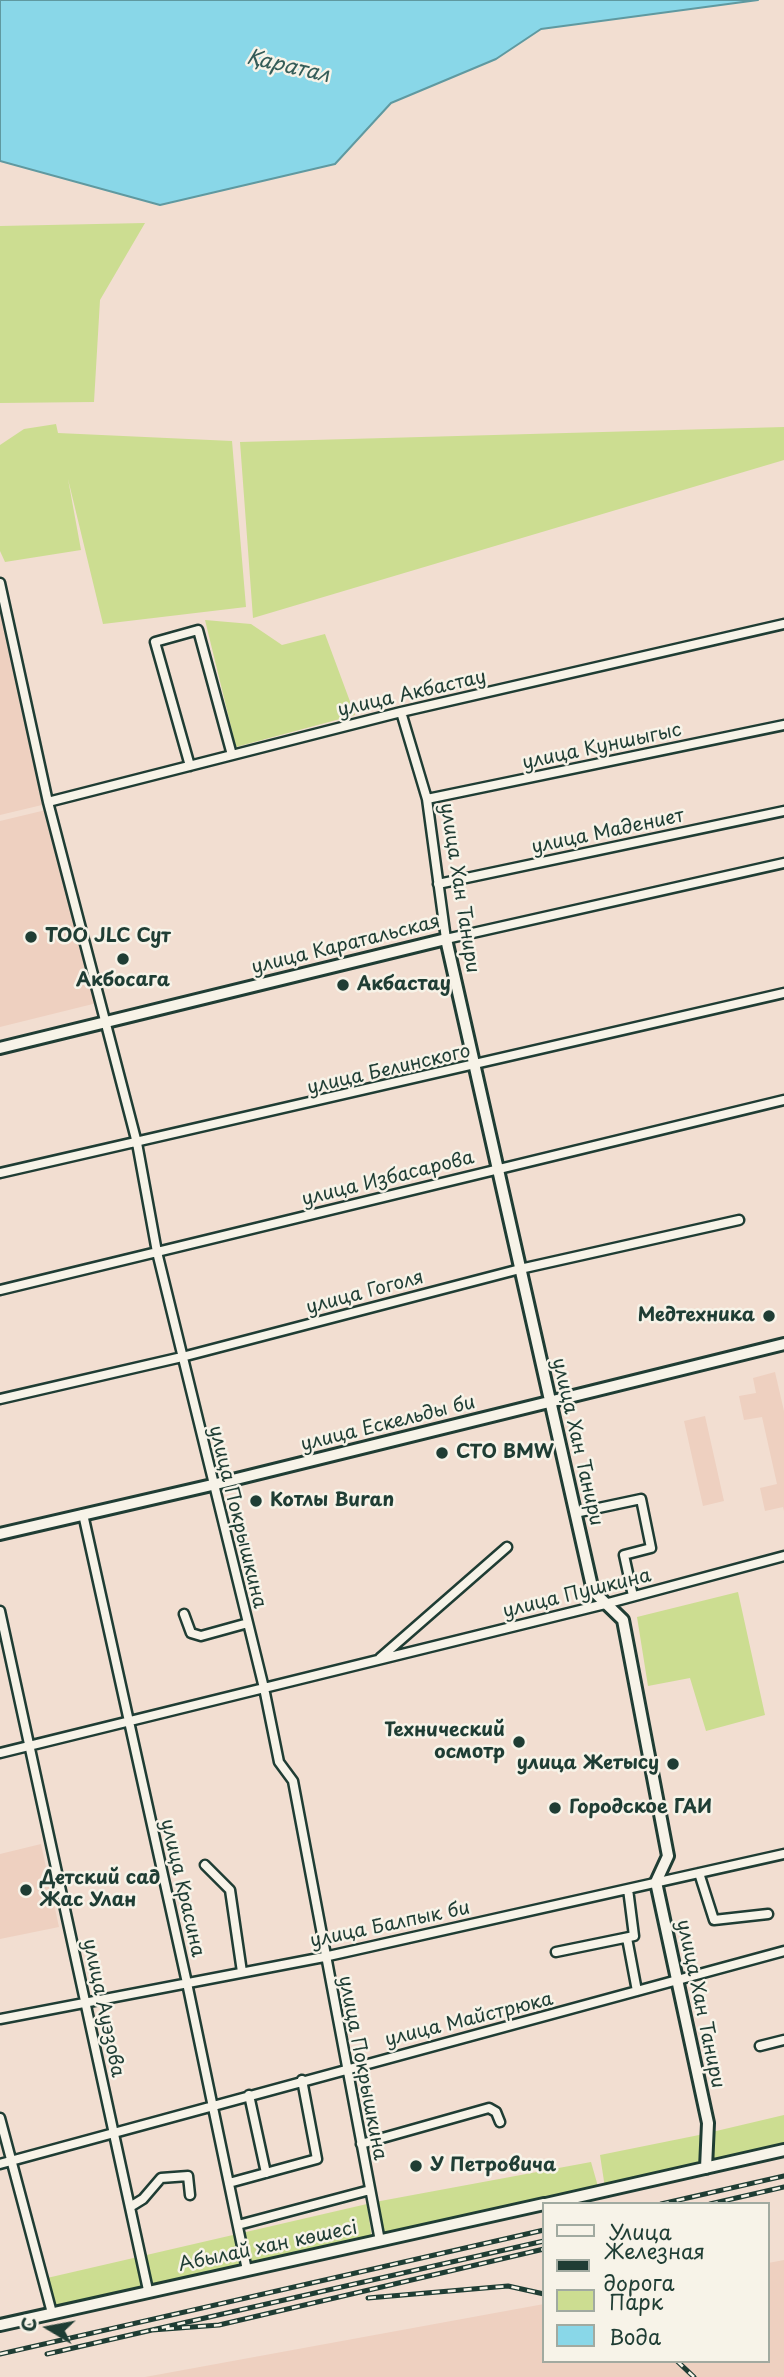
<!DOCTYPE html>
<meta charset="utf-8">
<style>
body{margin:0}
#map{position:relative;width:784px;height:2377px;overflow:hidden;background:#f2ded1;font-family:"Playpen Sans",sans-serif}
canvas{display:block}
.legend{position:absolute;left:542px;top:2202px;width:228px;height:161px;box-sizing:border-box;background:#f7f3e8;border:2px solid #a1aaa0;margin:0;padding:9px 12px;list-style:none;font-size:21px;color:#1f3d34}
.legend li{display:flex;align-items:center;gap:14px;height:35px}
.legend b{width:35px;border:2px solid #a1aaa0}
.north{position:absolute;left:14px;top:2293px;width:70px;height:70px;-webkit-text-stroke:5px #f7f3e8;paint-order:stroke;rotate:280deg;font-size:19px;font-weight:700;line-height:28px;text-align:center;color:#1f3d34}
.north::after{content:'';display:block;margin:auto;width:24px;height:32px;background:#1f3d34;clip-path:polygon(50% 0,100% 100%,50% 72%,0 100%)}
</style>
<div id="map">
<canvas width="784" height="2377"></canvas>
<ul class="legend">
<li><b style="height:9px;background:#f7f3e8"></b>Улица</li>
<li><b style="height:9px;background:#1f3d34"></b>Железная дорога</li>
<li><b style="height:19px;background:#ccdd91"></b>Парк</li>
<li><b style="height:19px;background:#89d7e8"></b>Вода</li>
</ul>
<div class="north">С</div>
</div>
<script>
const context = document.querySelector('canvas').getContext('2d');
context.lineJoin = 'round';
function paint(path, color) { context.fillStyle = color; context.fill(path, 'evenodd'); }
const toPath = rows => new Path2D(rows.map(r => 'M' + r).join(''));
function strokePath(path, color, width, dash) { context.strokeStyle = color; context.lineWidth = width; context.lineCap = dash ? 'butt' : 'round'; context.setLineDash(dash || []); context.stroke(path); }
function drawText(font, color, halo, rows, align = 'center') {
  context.font = font + ' "Playpen Sans",sans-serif'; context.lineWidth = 5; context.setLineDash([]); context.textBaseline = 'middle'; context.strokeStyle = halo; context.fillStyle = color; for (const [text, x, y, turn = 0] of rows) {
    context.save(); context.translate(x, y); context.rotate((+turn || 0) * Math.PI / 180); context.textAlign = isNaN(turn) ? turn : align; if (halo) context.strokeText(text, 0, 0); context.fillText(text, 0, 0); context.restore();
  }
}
const built = toPath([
 [6,609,42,805,0,815,0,610],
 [50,809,101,1002,0,1027,0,821],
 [775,1372,784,1411,784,1511,783,1507,765,1511,760,1488,777,1484,762,1417,744,1420,739,1396,756,1393,753,1378],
 [705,1416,724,1501,703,1506,684,1421],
 [41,1844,59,1927,0,1939,0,1854],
 [784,2260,784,2377,145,2377,544,2304,544,2361,768,2361,768,2263]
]);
const green = toPath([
 [145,223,100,300,94,402,0,403,0,226],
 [56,424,58,433,232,441,246,607,103,624,68,479,81,550,5,562,0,551,0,445,24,429],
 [784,427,784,460,253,618,240,442],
 [205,620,251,624,282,645,325,634,355,715,236,747],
 [738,1592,765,1715,706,1731,690,1678,648,1686,637,1617],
 [784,2115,784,2145,712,2162,712,2132],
 [704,2134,702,2166,605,2188,600,2155],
 [591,2162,599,2190,383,2238,375,2202],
 [367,2204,372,2239,152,2284,56,2309,47,2278]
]);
const water = toPath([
 [0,0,758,0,541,29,496,59,391,103,335,164,160,205,0,161,0,0]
]);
const street = toPath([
 [0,583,48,802,137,1143,157,1252,264,1688,279,1762,293,1781,380,2241],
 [401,712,427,799,446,939,784,863],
 [190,766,155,642,198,630,232,755],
 [427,799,784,725],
 [48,802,401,712,784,624],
 [438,884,784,811],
 [0,1173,784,993],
 [0,1290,784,1100],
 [0,1399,182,1357,520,1269,739,1220],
 [575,1513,641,1499,651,1548,624,1555,633,1596],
 [83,1514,187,1983,247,2270],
 [0,1611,148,2290],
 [184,1614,191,1633,201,1636,248,1623],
 [380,1658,507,1547],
 [0,1753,605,1604,784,1556],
 [205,1865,230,1890,242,1972],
 [699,1873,714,1920,768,1914],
 [627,1938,637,1991],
 [556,1952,634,1936,628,1889],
 [0,2019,324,1957,784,1854],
 [760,2046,784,2040],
 [249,2095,266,2173],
 [0,2118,52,2313],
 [361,2144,489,2108,496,2112,500,2122],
 [0,2164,784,1951],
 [229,2183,317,2159,302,2080],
 [130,2207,143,2199,161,2178,188,2176,190,2195],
 [238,2225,370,2190]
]);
const secondary = toPath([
 [0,1048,446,939,593,1591,623,1620,668,1856,656,1882,708,2123,706,2168],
 [0,1534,212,1485,784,1344],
 [546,2204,784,2150],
 [0,2325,544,2204]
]);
const rail = toPath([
 [661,2204,784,2176],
 [710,2204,784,2187],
 [544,2241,152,2330,219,2325,544,2249],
 [368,2298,508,2286,544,2294],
 [0,2354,544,2230],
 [47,2354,152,2330],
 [677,2361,694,2377]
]);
const markers = [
 [31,937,7,"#1f3d34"],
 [123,959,7,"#1f3d34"],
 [343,985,7,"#1f3d34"],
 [769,1316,7,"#1f3d34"],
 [442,1453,7,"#1f3d34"],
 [256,1501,7,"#1f3d34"],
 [519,1742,7,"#1f3d34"],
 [673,1764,7,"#1f3d34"],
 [555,1808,7,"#1f3d34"],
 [26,1890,7,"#1f3d34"],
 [416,2166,7,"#1f3d34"]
];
const streetNames = [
 ["улица Акбастау",412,694,-13],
 ["улица Куншыгыс",602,747,-12],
 ["улица Мадениет",608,832,-12],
 ["улица Хан Танири",459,888,81],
 ["улица Каратальская",346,945,-14],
 ["улица Белинского",389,1070,-13],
 ["улица Избасарова",388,1179,-14],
 ["улица Гоголя",365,1293,-15],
 ["улица Ескельды би",388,1424,-14],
 ["улица Хан Танири",577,1442,77],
 ["улица Покрышкина",237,1517,76],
 ["улица Пушкина",577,1594,-14],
 ["улица Красина",182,1888,77],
 ["улица Балпык би",390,1925,-12],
 ["улица Хан Танири",700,2004,78],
 ["улица Ауэзова",103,2008,78],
 ["улица Майстрюка",469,2020,-14],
 ["улица Покрышкина",362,2068,79],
 ["Абылай хан көшесі",268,2247,-12]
];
const poiNames = [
 ["ТОО JLC Сут",45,937],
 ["Акбосага",123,981,"center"],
 ["Акбастау",357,985],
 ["Медтехника",755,1316,"right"],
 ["СТО BMW",456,1453],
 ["Котлы Buran",270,1501],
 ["Технический",505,1731,"right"],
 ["осмотр",505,1753,"right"],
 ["улица Жетысу",659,1764,"right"],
 ["Городское ГАИ",569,1808],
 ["Детский сад",40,1879],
 ["Жас Улан",40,1901],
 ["У Петровича",430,2166]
];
const waterNames = [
 ["Қаратал",288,67,13]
];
paint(built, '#eed0c0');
paint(green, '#ccdd91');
paint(water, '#89d7e8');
strokePath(water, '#5f99a0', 2);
strokePath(street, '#1f3d34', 13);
strokePath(secondary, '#1f3d34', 16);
strokePath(street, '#f7f3e8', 8);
strokePath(secondary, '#f7f3e8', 10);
strokePath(rail, '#1f3d34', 5);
strokePath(rail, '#f7f3e8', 2.5, [8]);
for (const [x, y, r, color] of markers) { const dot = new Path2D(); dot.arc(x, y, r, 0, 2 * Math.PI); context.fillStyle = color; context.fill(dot); strokePath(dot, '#f7f3e8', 2.5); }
drawText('19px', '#1f3d34', '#f7f3e8', streetNames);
drawText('bold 19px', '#1f3d34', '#f7f3e8', poiNames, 'left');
drawText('italic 21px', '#345c58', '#f7f3e8', waterNames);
</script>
